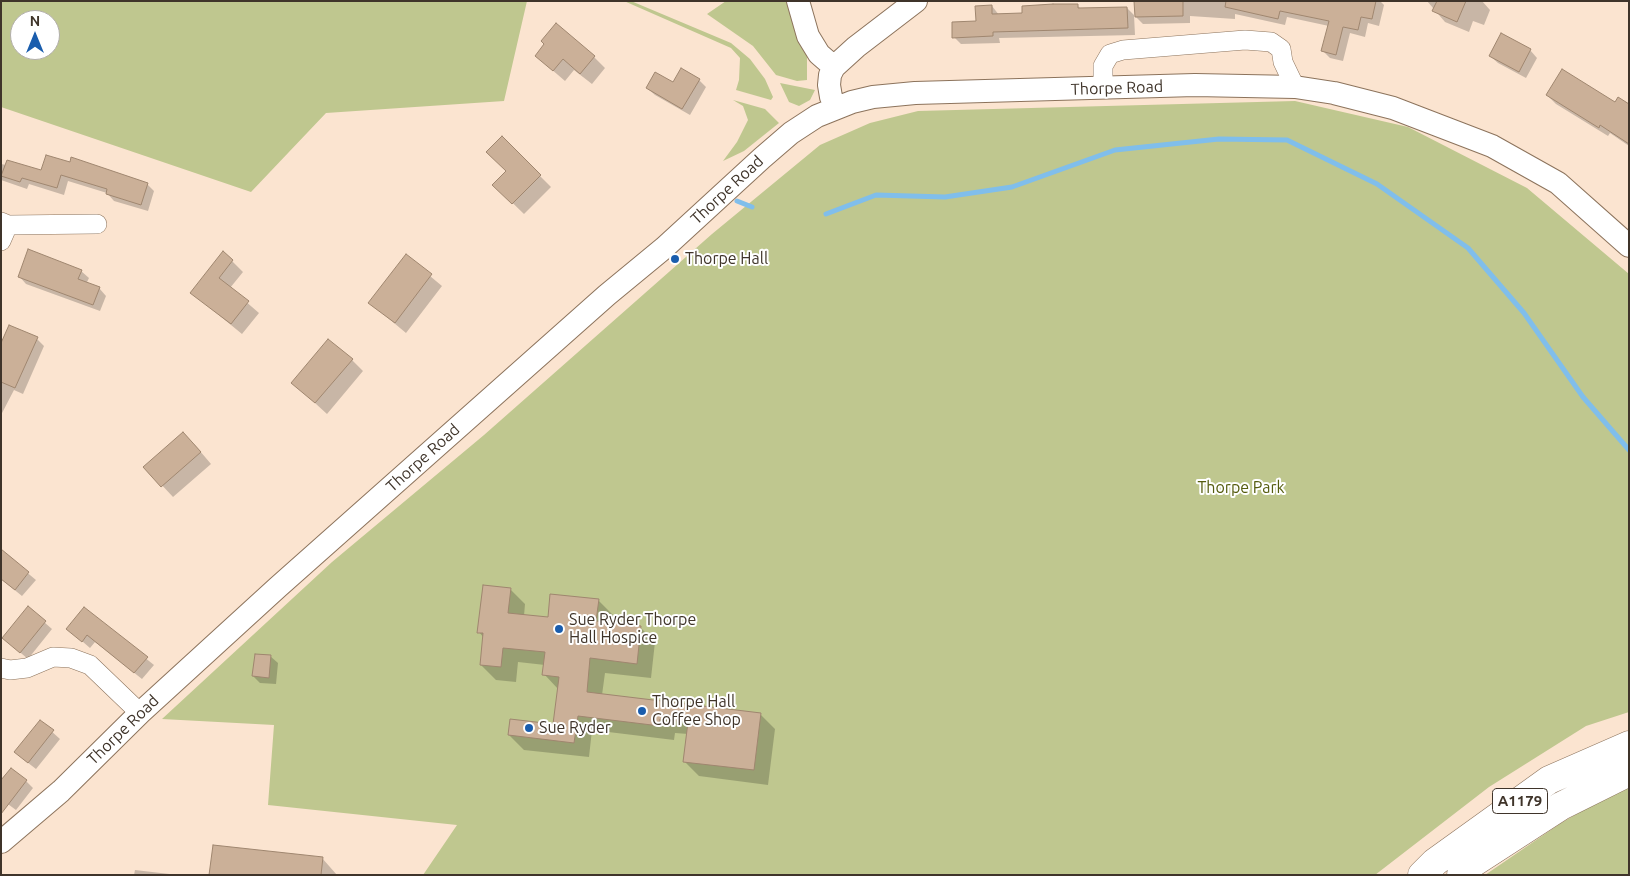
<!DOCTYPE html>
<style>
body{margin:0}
#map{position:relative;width:1630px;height:876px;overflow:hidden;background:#fbe4d0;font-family:Ubuntu,sans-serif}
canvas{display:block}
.frame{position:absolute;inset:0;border:2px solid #3f342a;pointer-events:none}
.north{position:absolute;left:10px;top:10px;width:50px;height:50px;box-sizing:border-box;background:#fff;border:1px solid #b2aeaa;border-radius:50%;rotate:0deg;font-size:14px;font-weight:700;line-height:20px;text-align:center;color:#3f342a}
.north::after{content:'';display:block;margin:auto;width:18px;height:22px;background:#1a5dad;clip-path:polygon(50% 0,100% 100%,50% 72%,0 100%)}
</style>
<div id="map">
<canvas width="1630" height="876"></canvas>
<div class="frame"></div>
<div class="north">N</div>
</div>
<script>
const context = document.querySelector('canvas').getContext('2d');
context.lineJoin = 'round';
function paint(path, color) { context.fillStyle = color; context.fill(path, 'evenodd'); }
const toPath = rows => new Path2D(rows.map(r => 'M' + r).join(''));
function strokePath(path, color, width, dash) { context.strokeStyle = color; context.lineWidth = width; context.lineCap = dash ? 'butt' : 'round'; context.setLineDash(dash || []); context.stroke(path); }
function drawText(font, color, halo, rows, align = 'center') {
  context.font = font + ' Ubuntu,sans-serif'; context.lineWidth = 4; context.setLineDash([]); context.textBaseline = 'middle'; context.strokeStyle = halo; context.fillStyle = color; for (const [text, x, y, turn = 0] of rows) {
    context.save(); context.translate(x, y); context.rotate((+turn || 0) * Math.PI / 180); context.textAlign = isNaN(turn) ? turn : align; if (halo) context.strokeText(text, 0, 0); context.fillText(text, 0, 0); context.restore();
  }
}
const green = toPath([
 [1,1,527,1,504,101,326,113,251,192,1,107],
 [20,20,50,20,50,50,20,50],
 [624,1,631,1,731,43,750,59,765,79,773,97,771,100,736,90,739,80,740,58,731,48],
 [726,1,786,1,795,31,807,56,807,80,797,81,776,75,753,46,707,14],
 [780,83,815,90,810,100,799,106,789,102],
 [733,100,765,109,779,123,744,151,723,161,737,142,748,120,743,106],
 [1295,101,1408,127,1527,188,1629,274,1629,712,1586,726,1489,787,1375,875,423,875,457,825,268,805,274,725,162,719,332,562,484,435,712,234,820,145,870,123,918,111],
 [1629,784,1629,875,1485,875,1561,823]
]);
const shadow = toPath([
 [1135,1,1380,1,1384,5,1379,26,1368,23,1365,37,1350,33,1343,61,1330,58,1323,51,1329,26,1287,17,1285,25,1235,14,1235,19,1190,16,1190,23,1143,24,1136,17],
 [1427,1,1482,1,1490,10,1484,25,1473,21,1469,32,1445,22],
 [1077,5,1082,10,1127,8,1134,15,1135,35,999,38,1000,43,961,44,954,37,977,22,992,6,999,15,1023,14],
 [1530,50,1537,58,1526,78,1498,63,1490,56],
 [536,56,594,57,605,68,592,84,574,70,565,81],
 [699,80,706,87,690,115,655,95,647,88],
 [1547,95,1629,106,1629,146,1610,133,1608,136,1556,104],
 [502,138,551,187,524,214,494,185,507,171],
 [1,164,42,172,147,184,154,191,148,211,114,201,107,193,68,181,64,195,29,184,27,189,1,180],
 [406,256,442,286,406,333,370,303],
 [232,261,243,272,230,288,259,313,242,334,192,293],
 [81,271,89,278,86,284,99,288,106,296,100,311,26,284,19,276],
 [37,339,44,346,23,394,14,390,1,415,1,345],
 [352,360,363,371,327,414,293,383],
 [194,444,211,464,173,497,145,467],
 [1,551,36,580,22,596,1,579],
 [510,589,525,604,524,616,549,618,598,600,613,615,612,624,640,627,655,642,651,678,605,673,602,695,760,714,775,729,768,785,699,776,685,762,688,734,675,733,674,740,592,730,589,757,524,750,509,735,554,725,558,689,544,674,545,665,518,662,516,682,496,680,481,665,484,638,479,632],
 [28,608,52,629,28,659,3,638],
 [84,609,154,665,142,679,95,642,90,648,68,629],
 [270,656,278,663,276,684,260,683,253,676],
 [40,721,60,739,36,769,23,759],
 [26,781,33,788,16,810,1,799],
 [322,858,337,875,210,875],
 [135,870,178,875,134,875]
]);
const stream = toPath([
 [737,201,752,207],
 [826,214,876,195,945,197,1012,187,1115,150,1219,139,1287,140,1377,184,1468,248,1524,313,1583,397,1629,450]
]);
const building = toPath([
 [1134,1,1183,1,1183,16,1135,17,1134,1],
 [1226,1,1376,1,1372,19,1361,17,1358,30,1343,27,1336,55,1321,51,1329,21,1280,11,1278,19,1225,7,1226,1],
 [1437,1,1466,1,1457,22,1432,11,1437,1],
 [1053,4,1078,4,1078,8,1127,7,1128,28,993,32,993,36,952,38,952,22,976,21,975,6,992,5,992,14,1022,13,1022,6,1053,4],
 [556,23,595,56,580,74,563,59,553,71,535,56,544,44,541,41,556,23],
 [1501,33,1531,49,1519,72,1489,56,1501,33],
 [681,68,700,79,682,109,646,88,655,72,673,82,681,68],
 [1562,69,1615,102,1618,97,1629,104,1629,144,1600,125,1599,128,1546,95,1562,69],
 [502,136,541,175,512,204,492,185,506,171,486,152,502,136],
 [46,155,70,162,71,157,148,183,141,205,106,194,107,189,61,175,57,188,22,178,20,182,1,176,7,160,41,170,46,155],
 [28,249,82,270,78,279,100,287,93,305,18,277,28,249],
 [223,251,233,260,219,278,249,301,231,324,190,293,223,251],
 [406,254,432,274,395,323,368,303,406,254],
 [9,325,38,337,15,388,1,382,1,343,9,325],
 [328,339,353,359,315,403,291,383,328,339],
 [183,432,201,452,161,487,143,467,183,432],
 [1,549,29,572,15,590,1,579,1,549],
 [483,585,511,588,508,613,548,617,550,594,599,599,596,621,641,626,637,664,590,658,587,692,761,713,754,770,683,762,688,722,660,719,660,726,578,716,574,743,508,735,510,719,553,724,559,677,542,675,545,652,503,648,501,667,480,665,483,633,477,633,483,585],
 [28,606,46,621,20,653,2,638,28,606],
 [84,607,148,657,134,673,87,635,82,642,66,629,84,607],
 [255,654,271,655,269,678,252,676,255,654],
 [40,720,54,730,28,763,14,752,40,720],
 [11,768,27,780,1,814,1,780,11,768],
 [213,845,323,857,321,875,209,875,213,845]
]);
const minor = toPath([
 [1103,88,1103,66,1110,54,1123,50,1245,40,1271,42,1281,49,1283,62,1295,87],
 [1,222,8,225,97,224],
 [1,241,8,225],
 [1,668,10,670,27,668,53,657,71,658,90,665,140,713]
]);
const tertiary = toPath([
 [798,1,808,36,819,54,834,67],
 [837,108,831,97,829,85,830,75,834,67,856,47,916,1],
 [1,842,61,791,140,713,278,587,607,295,664,248,762,158,791,133,817,116,852,102,873,97,915,93,1195,85,1295,87,1334,93,1393,108,1492,146,1558,183,1629,246]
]);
const primary = toPath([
 [1422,875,1435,862,1549,780,1629,745],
 [1461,875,1473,863,1561,806,1629,772]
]);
const markers = [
 [675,259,5,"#1a5dad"],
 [559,629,5,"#1a5dad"],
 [642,711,5,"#1a5dad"],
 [529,728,5,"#1a5dad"]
];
const shields = [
 [1520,801,55]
];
const shieldNames = [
 ["A1179",1520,801]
];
const streetNames = [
 ["Thorpe Road",1117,88,-2],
 ["Thorpe Road",727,190,-43],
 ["Thorpe Road",423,458,-42],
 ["Thorpe Road",123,730,-44]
];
const poiNames = [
 ["Thorpe Hall",685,259],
 ["Sue Ryder Thorpe",569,620],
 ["Hall Hospice",569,638],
 ["Thorpe Hall",652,702],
 ["Coffee Shop",652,720],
 ["Sue Ryder",539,728]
];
const parkNames = [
 ["Thorpe Park",1241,488]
];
paint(green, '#bfc78f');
paint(shadow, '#0003');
strokePath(stream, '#80beeb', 5);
paint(building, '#cbb098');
strokePath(building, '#9f866f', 1);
strokePath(minor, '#8c735c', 20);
strokePath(tertiary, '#8c735c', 24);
strokePath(primary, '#8c735c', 29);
strokePath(minor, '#fff', 19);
strokePath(tertiary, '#fff', 22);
strokePath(primary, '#fff', 28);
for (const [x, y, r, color] of markers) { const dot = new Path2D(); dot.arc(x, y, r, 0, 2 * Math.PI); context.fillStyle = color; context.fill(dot); strokePath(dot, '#fff', 2); }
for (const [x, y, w] of shields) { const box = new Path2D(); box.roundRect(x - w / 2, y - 12.5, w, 25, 4); context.fillStyle = '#fff'; context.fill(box); strokePath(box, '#3f342a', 1); }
drawText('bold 15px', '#3f342a', null, shieldNames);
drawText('16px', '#3f342a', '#fff', streetNames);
drawText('16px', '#3f342a', '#fff', poiNames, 'left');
drawText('16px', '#555c0e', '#fff', parkNames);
</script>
